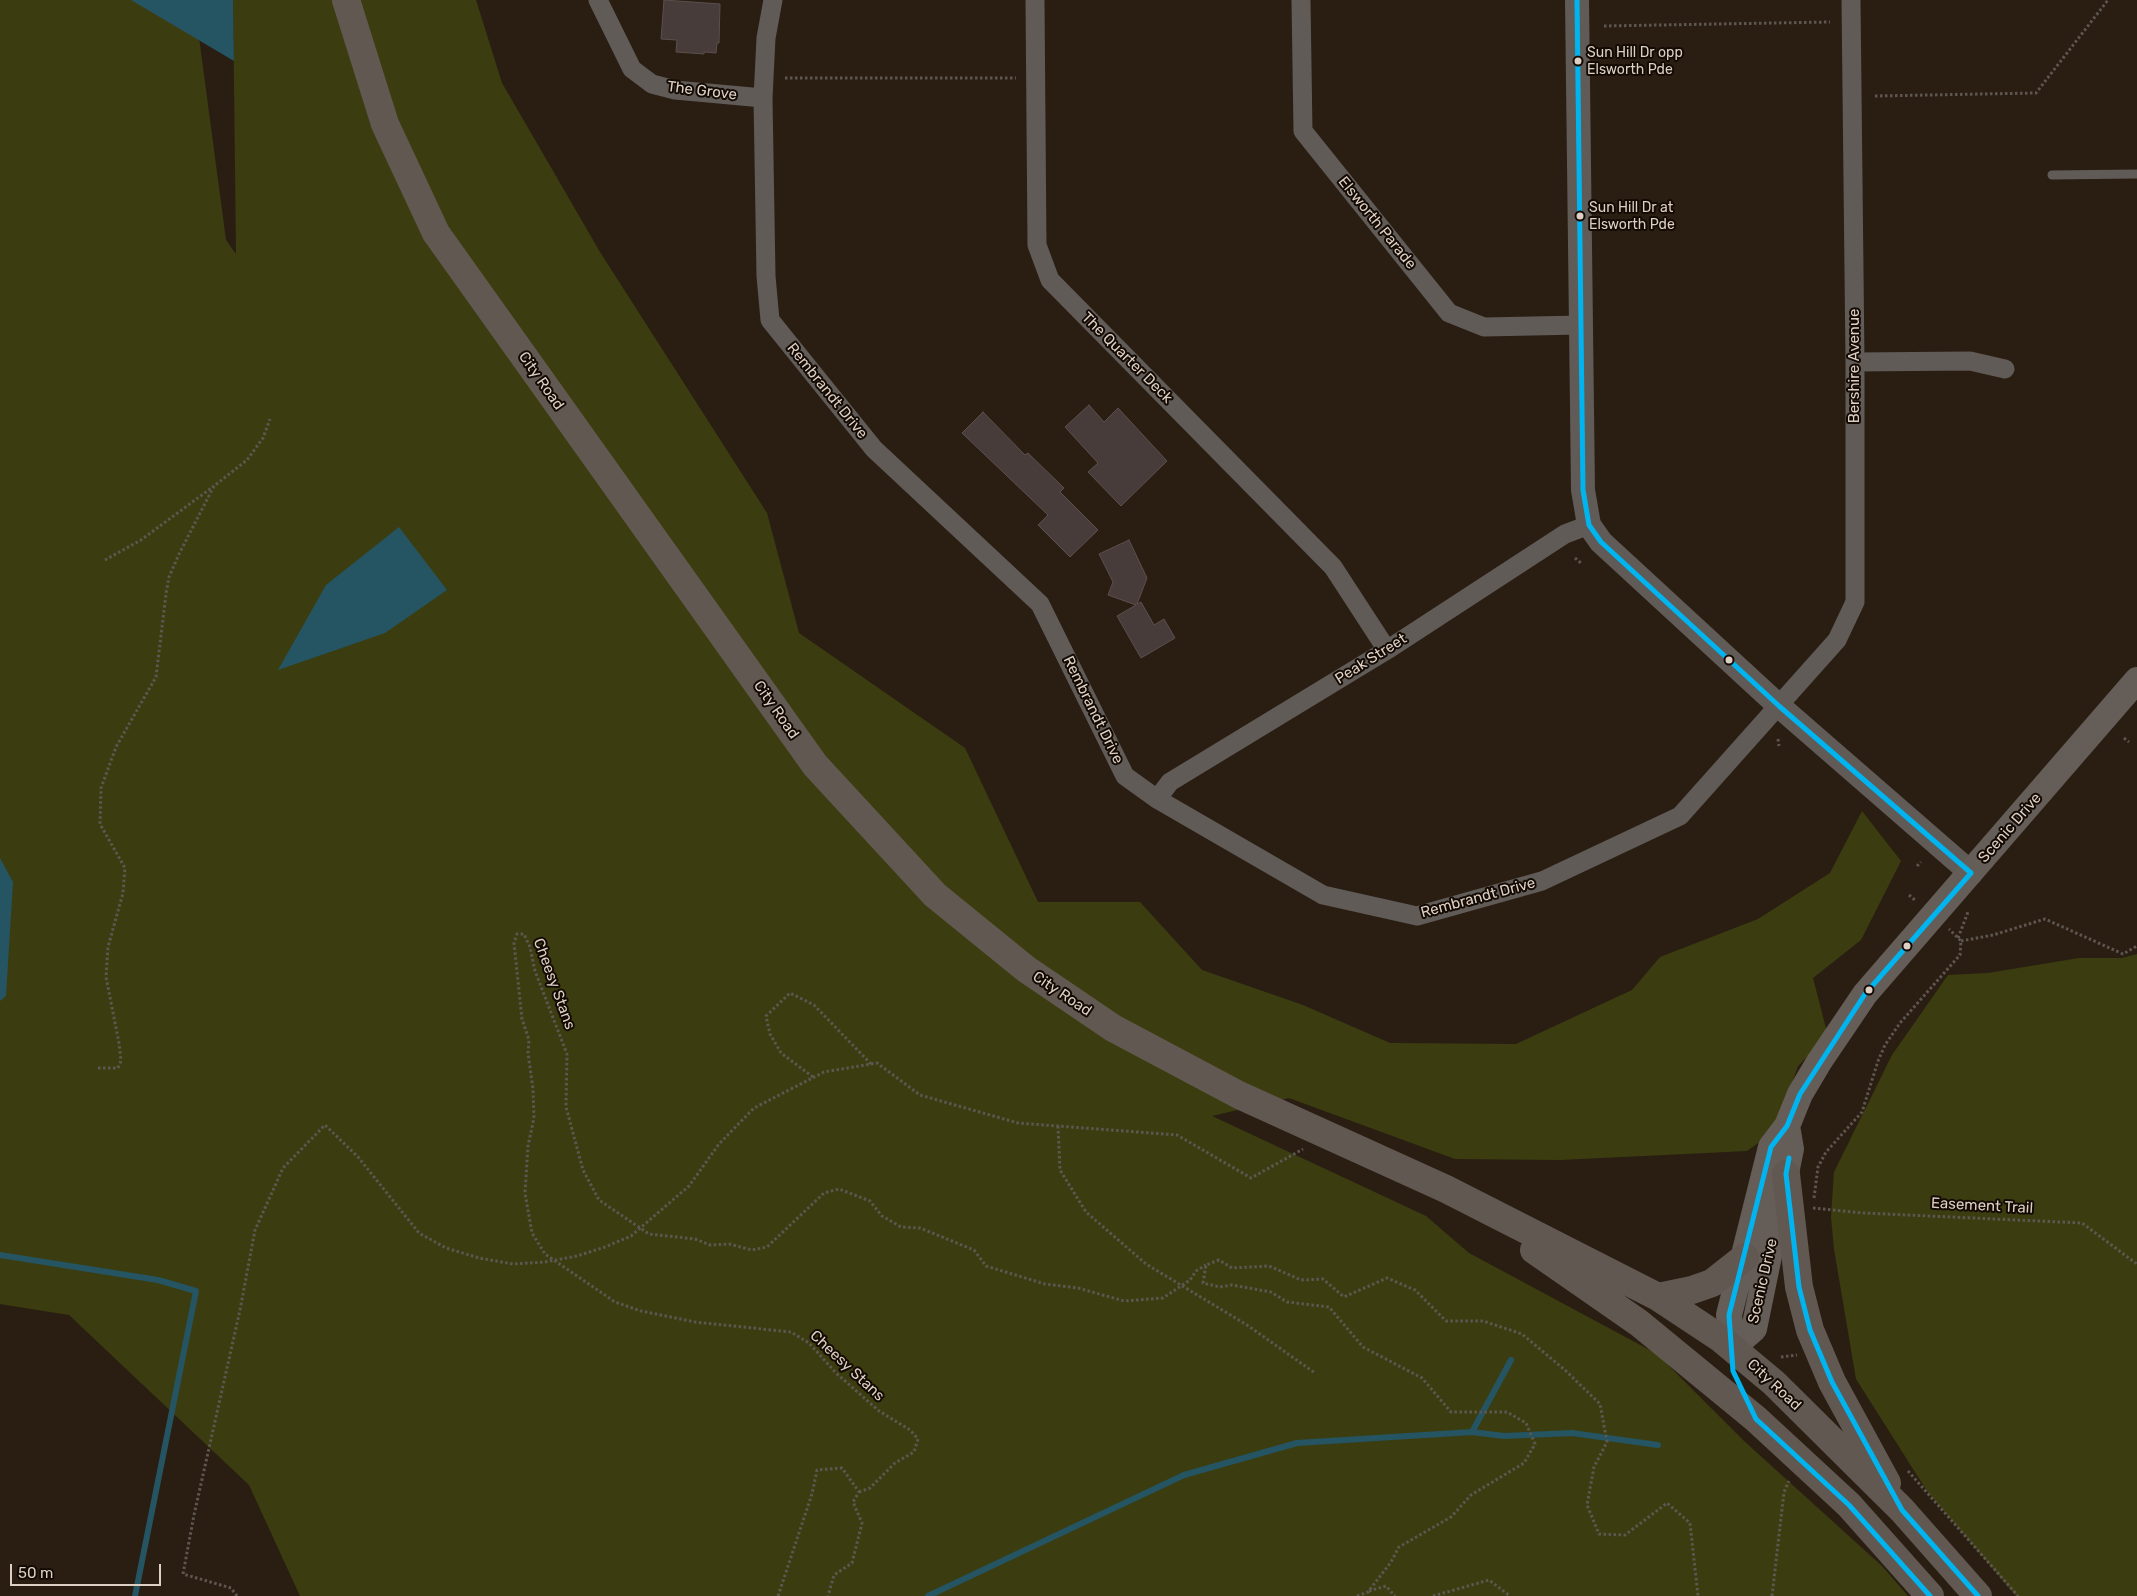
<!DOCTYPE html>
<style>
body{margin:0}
#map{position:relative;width:2137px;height:1596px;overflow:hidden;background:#2a1e13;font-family:Rubik,sans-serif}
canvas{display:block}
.scale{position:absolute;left:10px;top:1564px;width:151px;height:22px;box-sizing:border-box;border:2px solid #ddcfc3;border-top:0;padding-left:6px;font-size:15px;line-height:18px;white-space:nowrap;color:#ddcfc3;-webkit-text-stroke:4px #130a04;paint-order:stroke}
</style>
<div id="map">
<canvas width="2137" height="1596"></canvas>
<div class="scale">50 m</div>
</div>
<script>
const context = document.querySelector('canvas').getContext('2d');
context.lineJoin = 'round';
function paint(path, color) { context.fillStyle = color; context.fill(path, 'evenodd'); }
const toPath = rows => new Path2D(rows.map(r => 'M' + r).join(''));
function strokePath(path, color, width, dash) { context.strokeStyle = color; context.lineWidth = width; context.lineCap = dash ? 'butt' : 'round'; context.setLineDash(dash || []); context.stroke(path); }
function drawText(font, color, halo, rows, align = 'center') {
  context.font = font + ' Rubik,sans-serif'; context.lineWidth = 4; context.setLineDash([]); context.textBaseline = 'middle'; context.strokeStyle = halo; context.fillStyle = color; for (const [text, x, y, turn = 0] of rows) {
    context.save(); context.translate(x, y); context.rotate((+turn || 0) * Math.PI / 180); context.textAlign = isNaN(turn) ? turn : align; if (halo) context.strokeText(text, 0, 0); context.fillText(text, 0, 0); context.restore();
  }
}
const green = toPath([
 [0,0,194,0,226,240,236,254,233,0,476,0,502,83,600,252,767,513,799,633,965,748,1038,902,1140,902,1202,970,1303,1005,1390,1043,1516,1044,1632,990,1660,957,1758,919,1830,873,1862,811,1901,861,1861,940,1813,978,1828,1036,1798,1066,1775,1131,1747,1151,1560,1160,1455,1159,1289,1098,1212,1116,1426,1216,1469,1253,1657,1354,1744,1441,1882,1566,1908,1596,300,1596,249,1485,69,1315,0,1304],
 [2137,954,2137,1596,2016,1596,1927,1491,1856,1379,1834,1249,1831,1217,1834,1172,1892,1055,1948,975,1988,973,2079,958,2122,958]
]);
const water = toPath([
 [131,0,233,0,234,61],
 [399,527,447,590,385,633,278,670,326,585],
 [0,858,13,882,6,996,0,1001]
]);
const stream = toPath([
 [0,1255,158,1280,196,1291,135,1596],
 [1472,1432,1504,1436,1572,1433,1658,1445],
 [928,1596,1184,1475,1297,1443,1472,1432,1511,1360]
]);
const building = toPath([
 [664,0,720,4,719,43,717,43,716,53,704,52,704,54,676,52,677,40,661,39,664,0],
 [1089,405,1104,422,1118,408,1167,461,1121,506,1088,472,1098,463,1065,427,1089,405],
 [983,412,1025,455,1028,453,1064,488,1060,492,1098,530,1070,557,1038,525,1048,515,962,433,983,412],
 [1129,540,1147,578,1137,604,1141,602,1154,625,1164,619,1175,638,1141,658,1117,616,1136,605,1108,595,1113,582,1099,554,1129,540]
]);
const path = toPath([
 [1604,26,1830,22],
 [785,78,1016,78],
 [1875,96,2036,93,2108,0],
 [1575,558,1581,563],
 [105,560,141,540,214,486],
 [2124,738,2129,742],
 [1778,739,1779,746],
 [1917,866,1921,862],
 [1909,895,1916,901],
 [1958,938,1968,912],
 [1961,941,1993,935,2045,919,2123,954,2137,946],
 [98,1068,118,1068,121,1061,119,1043,106,977,108,947,123,893,125,868,100,824,101,788,116,747,156,677,166,594,169,577,179,554,214,486,247,460,263,438,270,419],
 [813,1077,781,1053,770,1034,766,1016,790,993,814,1005,871,1064],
 [1058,1126,1060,1170,1086,1212,1146,1264,1247,1325,1315,1373],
 [1814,1198,1818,1167,1826,1152,1862,1112,1878,1061,1885,1045,1900,1023,1960,955,1961,941,1949,929],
 [1813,1208,1864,1213,2082,1223,2137,1264],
 [1781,1357,1797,1355],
 [1908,1471,2018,1596],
 [859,1492,870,1488,895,1463,914,1452,918,1439,910,1430,879,1411,836,1373,809,1343,791,1332,695,1322,641,1311,615,1302,545,1254,532,1233,525,1193,528,1146,534,1118,533,1089,528,1053,529,1040,522,1019,514,943,517,934,524,934,530,947,535,971,567,1054,566,1107,583,1170,599,1200,649,1234,695,1239,710,1245,729,1244,752,1250,767,1247,824,1193,839,1189,870,1201,882,1216,901,1227,920,1228,974,1250,986,1266,1045,1284,1078,1288,1124,1301,1163,1298,1190,1280,1196,1271,1206,1265],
 [1369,1591,1386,1586,1395,1596],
 [237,1596,231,1588,183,1574,194,1515,240,1310,255,1230,283,1168,325,1125,358,1157,419,1233,446,1248,479,1258,513,1264,545,1262,577,1256,605,1247,631,1236,689,1186,719,1144,754,1108,824,1072,877,1063,920,1095,1018,1123,1177,1135,1251,1178,1303,1149],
 [778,1596,812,1494,817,1470,842,1468,859,1492,853,1502,862,1523,852,1563,834,1575,828,1596],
 [1357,1596,1368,1592,1391,1562,1399,1547,1451,1517,1471,1495,1524,1463,1535,1444,1526,1423,1507,1412,1451,1412,1422,1378,1363,1347,1329,1307,1287,1302,1271,1292,1232,1285,1220,1287,1203,1283,1206,1265,1219,1260,1232,1268,1269,1266,1301,1280,1323,1279,1344,1297,1387,1278,1415,1290,1446,1321,1483,1321,1522,1334,1566,1371,1600,1404,1607,1442,1594,1467,1587,1505,1599,1534,1625,1535,1667,1503,1690,1523,1698,1596],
 [1433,1596,1489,1580,1510,1596],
 [1772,1596,1784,1492,1789,1481]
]);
const service = toPath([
 [2052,175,2137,174]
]);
const minor = toPath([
 [598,0,632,69,652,84,675,90,763,98],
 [773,0,766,38,763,98,766,276,770,320,874,449,1040,604,1125,776,1157,799,1323,895,1417,916,1542,881,1680,816,1837,640,1855,602,1855,362,1851,0],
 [1035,0,1037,245,1050,280,1333,567,1387,650],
 [1301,0,1303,131,1449,313,1484,327,1581,325],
 [1855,362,1970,361,2005,369],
 [1157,799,1170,782,1387,650,1565,534,1589,525]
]);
const tertiary = toPath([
 [1577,0,1583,490,1589,525,1601,542,1779,706,1971,873]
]);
const secondary = toPath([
 [1732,1348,1729,1315,1771,1147,1787,1126,1800,1094,1819,1062,1865,994,2137,680],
 [1732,1348,1754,1329,1791,1149,1787,1126]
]);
const trunk = toPath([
 [346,0,385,124,436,233,815,765,935,895,1026,969,1113,1028,1239,1095,1446,1189,1658,1297,1720,1338,1774,1383,1902,1510,1978,1596],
 [1786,1174,1799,1287,1810,1330,1832,1382,1887,1483],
 [1534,1250,1639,1323,1756,1419,1849,1505,1930,1596],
 [1658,1297,1692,1290,1712,1283,1745,1257]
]);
const bus1 = toPath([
 [1577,0,1583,490,1589,525,1601,542,1779,706,1971,873],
 [1789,1158,1786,1174,1799,1287,1810,1330,1832,1382,1902,1510,1978,1596],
 [1930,1596,1849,1505,1756,1419,1733,1371,1729,1315,1771,1147,1787,1126,1800,1094,1865,994,1971,873]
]);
const markers = [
 [1578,61,4.5,"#ddcfc3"],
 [1580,216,4.5,"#ddcfc3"],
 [1729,660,4.5,"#ddcfc3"],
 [1907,946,4.5,"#ddcfc3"],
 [1869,990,4.5,"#ddcfc3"]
];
const busNames = [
 ["Sun Hill Dr opp",1587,53],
 ["Elsworth Pde",1587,70],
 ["Sun Hill Dr at",1589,208],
 ["Elsworth Pde",1589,225]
];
const streetNames = [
 ["The Grove",702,91,7],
 ["Elsworth Parade",1377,223,51],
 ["The Quarter Deck",1127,358,45],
 ["Bershire Avenue",1855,366,-90],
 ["City Road",541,381,55],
 ["Rembrandt Drive",827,391,51],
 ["Peak Street",1371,659,-32],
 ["City Road",776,710,55],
 ["Rembrandt Drive",1093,710,64],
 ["Scenic Drive",2010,828,-49],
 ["Rembrandt Drive",1478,898,-15],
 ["Cheesy Stans",554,984,70],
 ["City Road",1062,994,34],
 ["Easement Trail",1982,1206,3],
 ["Scenic Drive",1763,1281,-77],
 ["Cheesy Stans",847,1366,43],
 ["City Road",1774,1385,43]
];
paint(green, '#3b3d10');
paint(water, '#255463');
strokePath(stream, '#255463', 6);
paint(building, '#473c3a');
strokePath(building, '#5c504e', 1);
strokePath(path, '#5e5650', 3, [2.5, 2.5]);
strokePath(service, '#605b57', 9);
strokePath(minor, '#605b57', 19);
strokePath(tertiary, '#605b57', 24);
strokePath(secondary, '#655d57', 26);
strokePath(trunk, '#625852', 28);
strokePath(bus1, '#00b5ef', 5);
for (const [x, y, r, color] of markers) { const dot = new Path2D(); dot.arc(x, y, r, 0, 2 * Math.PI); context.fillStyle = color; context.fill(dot); strokePath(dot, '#130a04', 2); }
drawText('14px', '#ddcfc3', '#130a04', busNames, 'left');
drawText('15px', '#ddcfc3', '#130a04', streetNames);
</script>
